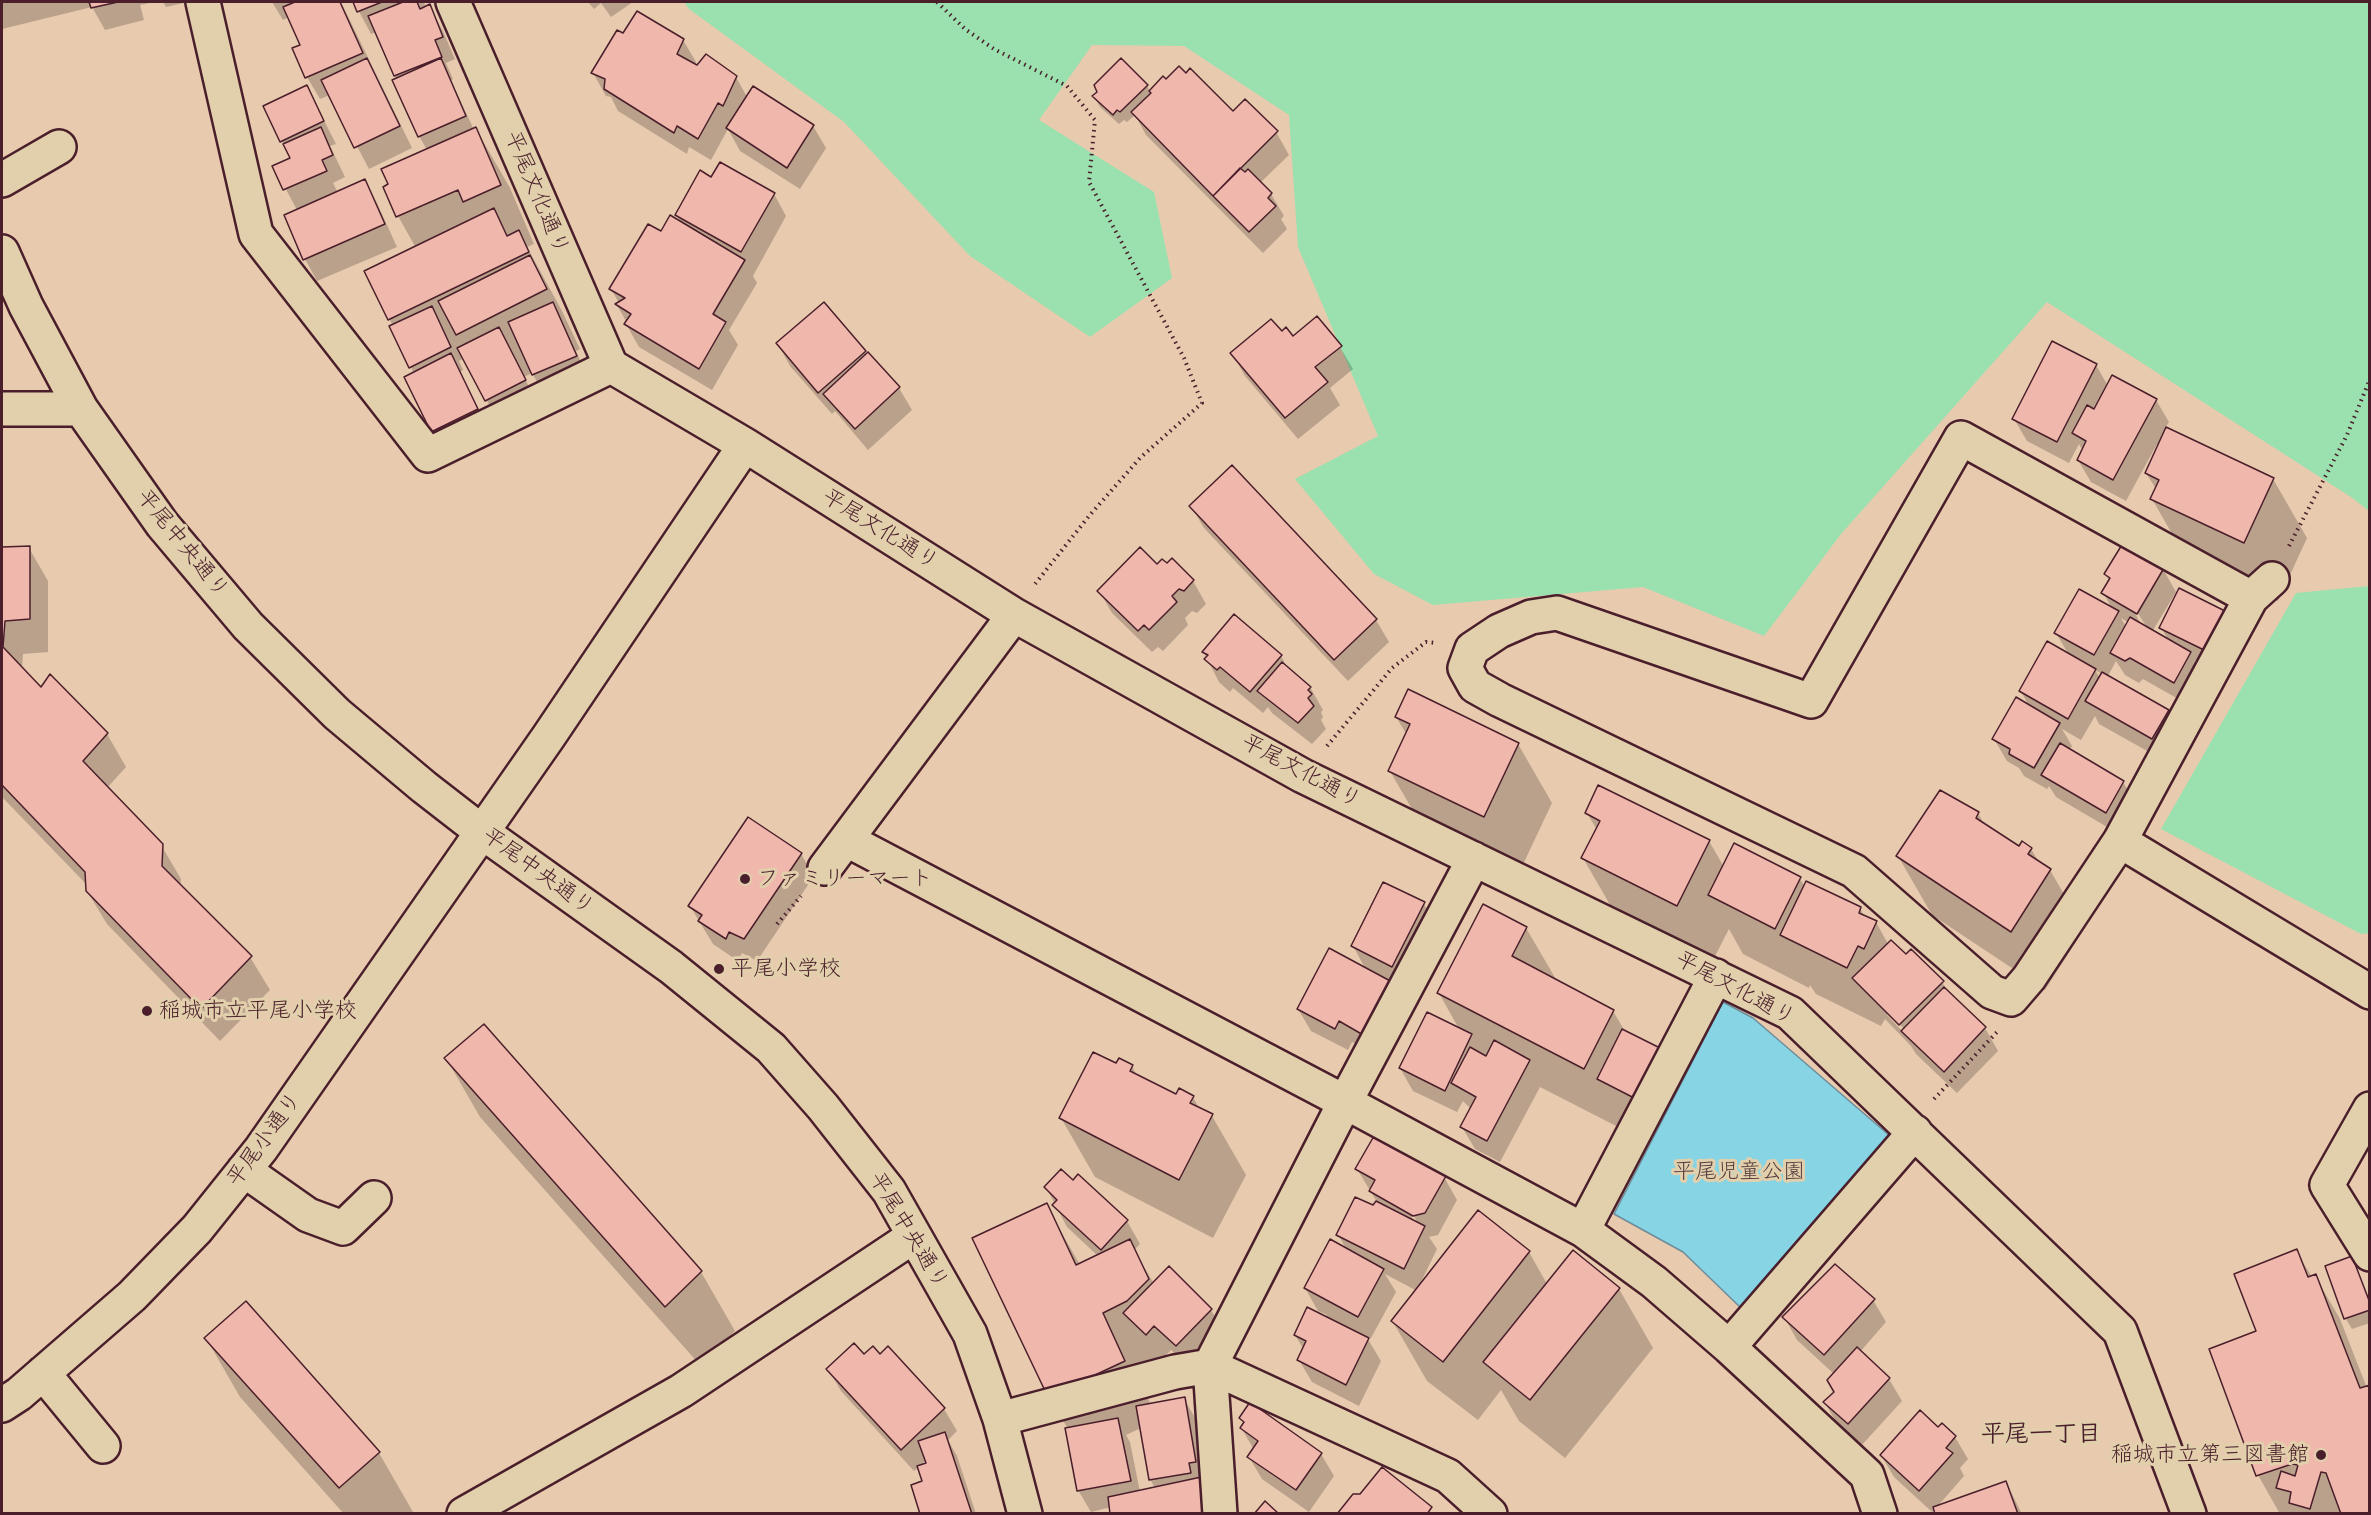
<!DOCTYPE html>
<meta charset="utf-8">
<style>
body{margin:0}
#map{position:relative;width:2371px;height:1515px;overflow:hidden;background:#e8caae;font-family:Itim,sans-serif}
canvas{display:block}
.frame{position:absolute;inset:0;border:3px solid #4a1f2b;pointer-events:none}
</style>
<div id="map">
<canvas width="2371" height="1515"></canvas>
<div class="frame"></div>
</div>
<script>
const context = document.querySelector('canvas').getContext('2d');
context.lineJoin = 'round';
function paint(path, color) { context.fillStyle = color; context.fill(path, 'evenodd'); }
const toPath = rows => new Path2D(rows.map(r => 'M' + r).join(''));
function strokePath(path, color, width, dash) { context.strokeStyle = color; context.lineWidth = width; context.lineCap = dash ? 'butt' : 'round'; context.setLineDash(dash || []); context.stroke(path); }
function drawText(font, color, halo, rows, align = 'center') {
  context.font = font + ' Itim,"Klee One",sans-serif'; context.lineWidth = 6; context.setLineDash([]); context.textBaseline = 'middle'; context.strokeStyle = halo; context.fillStyle = color; for (const [text, x, y, turn = 0] of rows) {
    context.save(); context.translate(x, y); context.rotate((+turn || 0) * Math.PI / 180); context.textAlign = isNaN(turn) ? turn : align; if (halo) context.strokeText(text, 0, 0); context.fillText(text, 0, 0); context.restore();
  }
}
const green = toPath([
 [684,2,2369,2,2369,511,2351,497,2047,302,1841,534,1764,636,1643,587,1433,605,1374,574,1295,479,1378,436,1298,247,1289,115,1184,46,1092,45,1039,120,1154,192,1172,278,1090,337,970,256,844,122,689,9],
 [2369,586,2370,933,2361,934,2161,829,2296,593]
]);
const water = toPath([
 [1723,1002,1753,1018,1890,1136,1741,1308,1683,1252,1614,1214,1723,1002]
]);
const shadow = toPath([
 [2,2,154,2,140,5,144,20,105,30,92,7,2,29],
 [163,2,188,2,166,7],
 [272,2,341,2,412,148,369,169,330,95,320,99,307,77,294,49,302,45,289,17,283,20],
 [354,2,424,2,426,8,429,6,442,29,455,59,446,63,453,79,451,80,474,130,476,129,510,188,534,244,527,247,562,311,580,349,576,351,588,378,546,397,532,373,524,377,537,403,499,423,464,358,459,361,463,370,460,372,490,432,445,453,433,431,414,374,393,326,366,272,416,248,398,216,427,150,419,136,377,32,371,34],
 [588,2,633,2,611,17,601,3,594,9],
 [623,35,683,40,696,62,694,65,736,77,747,97,813,126,826,148,800,189,740,151,728,129,711,160,689,147,687,154,618,111,611,97,606,96,593,73],
 [1147,86,1150,91,1233,113,1276,132,1289,155,1260,183,1271,194,1284,216,1281,219,1287,229,1263,253,1146,135,1135,115,1127,122,1124,120,1119,124,1100,107,1094,97],
 [307,87,336,144,330,146,345,177,333,183,338,193,365,181,377,203,397,247,317,281,305,259,286,215,297,210,274,167,291,160,265,106],
 [712,179,774,194,786,216,753,276,757,283,729,330,738,345,712,390,639,347,626,324,627,323,617,305,619,303,611,289,661,233,681,223,677,215],
 [824,304,867,355,899,388,912,410,868,450,835,411,832,414,790,366,778,344],
 [1293,338,1340,347,1353,369,1330,388,1340,405,1298,439,1245,376,1232,353],
 [2096,365,2108,386,2156,400,2169,422,2165,428,2273,479,2307,538,2278,601,2186,558,2152,499,2156,489,2146,473,2159,445,2157,444,2126,501,2091,482,2078,460,2083,451,2079,444,2069,463,2027,441,2014,419],
 [1191,506,1376,620,1389,642,1348,681,1204,528],
 [2123,545,2163,569,2176,592,2152,632,2169,641,2161,628,2224,612,2236,634,2217,672,2194,660,2203,675,2187,704,2143,679,2139,683,2125,675,2116,661,2108,676,2168,711,2181,733,2165,761,2099,724,2095,716,2081,740,2062,729,2072,746,2069,750,2123,782,2136,804,2119,834,2056,797,2049,786,2047,789,2024,776,2019,768,2007,761,1994,739,2030,708,2021,691,2069,655,2056,633,2112,609,2103,592,2109,581,2105,574],
 [2134,607,2146,626,2142,626,2132,608],
 [2121,618,2129,623,2126,627],
 [2095,670,2102,674,2100,678],
 [29,548,48,581,48,652,23,654,22,669,42,689,50,677,107,734,126,767,107,788,161,845,181,879,180,887,250,957,270,990,220,1041,107,924,87,891,87,885,2,797,2,549],
 [1172,560,1193,581,1206,604,1197,613,1192,611,1185,618,1188,625,1163,651,1158,647,1152,652,1112,613,1099,591,1157,566,1167,565],
 [1204,653,1281,656,1288,669,1310,687,1323,710,1321,712,1323,717,1321,720,1326,729,1312,744,1272,713,1268,707,1263,713,1233,688,1230,692,1219,682],
 [1396,717,1518,744,1552,803,1518,875,1424,830,1390,771,1407,735],
 [1587,813,1709,841,1724,867,1800,879,1805,887,1860,909,1865,917,1876,922,1888,944,1942,982,1949,994,1985,1028,1998,1051,1957,1093,1916,1054,1911,1046,1885,1019,1881,1026,1816,994,1810,985,1809,988,1743,954,1729,929,1711,964,1617,917,1583,858,1597,830],
 [1887,1011,1905,1030,1903,1032,1887,1015],
 [1978,813,1985,826,2019,848,2031,849,2039,862,2050,870,2084,929,2045,990,1932,915,1898,856],
 [801,854,814,876,757,961,742,953,738,961,713,944,690,906],
 [1424,904,1436,926,1378,1057,1352,1042,1348,1050,1311,1031,1298,1009,1366,970,1353,946],
 [1526,928,1557,981,1613,1011,1626,1033,1655,1123,1627,1109,1618,1127,1540,1087,1500,1162,1475,1149,1462,1127,1471,1109,1463,1101,1457,1112,1413,1091,1400,1068,1459,1029,1439,993],
 [446,1058,701,1272,735,1331,700,1365,480,1117],
 [1132,1066,1137,1076,1177,1096,1193,1097,1200,1110,1212,1116,1246,1175,1213,1238,1095,1177,1061,1118],
 [1357,1169,1444,1177,1457,1200,1438,1235,1429,1237,1437,1249,1419,1286,1529,1252,1547,1284,1619,1289,1653,1348,1565,1458,1519,1421,1501,1390,1478,1420,1427,1381,1393,1322,1417,1291,1385,1274,1396,1292,1371,1338,1366,1336,1381,1361,1359,1406,1312,1382,1299,1360,1304,1350,1295,1335,1327,1315,1318,1311,1305,1288,1347,1251,1338,1234,1377,1202],
 [1410,1209,1418,1223,1415,1223,1408,1210],
 [1078,1176,1127,1221,1140,1244,1134,1250,1154,1284,1169,1268,1211,1310,1224,1332,1189,1367,1171,1350,1161,1360,1135,1373,1151,1405,1184,1399,1197,1421,1208,1483,1091,1512,1078,1490,1068,1429,1049,1397,1046,1205,1080,1265,1098,1256,1067,1227,1046,1187,1073,1182],
 [1141,1428,1150,1479,1155,1488,1140,1492,1130,1442,1126,1435],
 [2296,1251,2312,1277,2315,1276,2340,1319,2367,1388,2370,1514,2280,1514,2258,1475,2258,1332],
 [2352,1258,2370,1300,2370,1323,2352,1329,2346,1319,2327,1266],
 [1873,1300,1886,1322,1860,1352,1889,1379,1902,1401,1861,1446,1838,1425,1825,1403,1836,1392,1834,1374,1797,1340,1784,1317],
 [246,1303,379,1453,413,1512,411,1514,344,1514,240,1397,206,1338],
 [888,1348,944,1409,957,1431,948,1440,957,1456,976,1514,922,1514,924,1482,919,1467,914,1471,841,1391,828,1369,864,1356,880,1356],
 [926,1460,928,1464,919,1467],
 [1241,1418,1321,1454,1334,1476,1309,1512,1262,1479,1249,1457,1254,1450,1242,1429,1245,1425],
 [1939,1429,1955,1437,1968,1459,1960,1468,1964,1476,1936,1508,2006,1482,2022,1514,1936,1514,1935,1509,1932,1512,1894,1477,1881,1455]
]);
const building = toPath([
 [89,2,118,2,91,8,89,2],
 [295,2,340,2,363,53,305,78,292,48,300,45,283,7,295,2],
 [353,2,382,2,357,12,353,2],
 [403,2,417,2,420,9,430,4,443,37,435,40,442,57,394,76,368,16,403,2],
 [637,11,684,39,677,54,697,65,706,54,737,76,723,106,718,103,698,139,677,126,674,133,604,89,605,79,591,73,617,30,623,33,637,11],
 [367,58,400,126,354,148,321,80,367,58],
 [441,58,466,116,418,137,392,80,441,58],
 [1121,58,1148,85,1120,112,1117,110,1113,115,1092,96,1097,92,1094,85,1121,58],
 [1179,66,1186,73,1190,68,1233,111,1245,99,1278,131,1213,196,1131,112,1151,93,1149,91,1163,76,1166,79,1179,66],
 [307,85,324,121,280,142,263,106,307,85],
 [753,86,814,125,787,168,726,128,753,86],
 [321,127,333,155,322,160,327,171,283,190,272,166,290,158,283,144,321,127],
 [476,127,501,185,463,202,458,190,396,217,383,187,388,184,381,169,476,127],
 [720,162,775,193,741,252,675,215,700,170,711,177,720,162],
 [1240,168,1245,172,1248,169,1272,193,1268,198,1276,206,1249,232,1213,196,1240,168],
 [365,179,385,224,303,260,284,215,365,179],
 [494,208,507,236,519,230,529,252,388,320,364,271,494,208],
 [670,215,745,260,713,314,726,322,699,369,624,324,631,314,615,304,625,298,609,289,648,224,661,231,670,215],
 [530,255,547,289,456,335,438,301,530,255],
 [553,302,577,356,532,375,508,322,553,302],
 [824,302,866,351,818,393,776,343,824,302],
 [432,306,451,347,409,368,389,326,432,306],
 [1317,316,1342,346,1315,367,1328,382,1285,418,1230,353,1271,319,1282,331,1286,327,1293,336,1317,316],
 [499,327,526,380,485,401,457,348,499,327],
 [2052,341,2097,364,2057,442,2012,419,2052,341],
 [868,352,900,387,855,429,823,394,868,352],
 [451,353,478,409,431,432,404,377,451,353],
 [2112,375,2157,399,2113,480,2077,460,2086,441,2072,433,2087,405,2094,409,2112,375],
 [2166,427,2274,478,2244,543,2150,499,2159,480,2145,473,2166,427],
 [1232,465,1377,619,1334,660,1189,506,1232,465],
 [2123,543,2164,568,2137,614,2101,593,2110,578,2104,574,2123,543],
 [30,546,30,619,5,621,3,647,41,687,50,674,108,733,83,761,163,844,162,866,252,956,201,1009,86,891,85,872,2,785,2,547,30,546],
 [1140,547,1157,564,1162,559,1167,563,1172,558,1194,580,1184,591,1179,589,1172,596,1177,602,1149,630,1144,625,1138,631,1097,591,1140,547],
 [2179,588,2225,611,2204,650,2159,628,2179,588],
 [2079,589,2119,611,2094,655,2054,633,2079,589],
 [1234,614,1282,655,1250,692,1220,667,1217,670,1204,659,1208,655,1202,652,1234,614],
 [2130,617,2191,652,2174,683,2130,658,2125,661,2110,653,2130,617],
 [2047,641,2096,669,2068,719,2019,691,2047,641],
 [1282,662,1311,687,1308,690,1312,694,1308,698,1314,706,1298,723,1257,691,1282,662],
 [2102,672,2169,710,2152,739,2085,701,2102,672],
 [1408,689,1519,743,1484,817,1388,771,1410,724,1395,717,1408,689],
 [2016,697,2060,723,2034,768,2009,754,2010,749,1992,739,2016,697],
 [2060,743,2124,781,2106,813,2041,775,2060,743],
 [1598,785,1710,840,1677,906,1581,858,1600,821,1585,813,1598,785],
 [1940,790,1979,812,1976,818,2019,846,2022,841,2032,848,2028,854,2051,869,2011,932,1896,856,1940,790],
 [748,817,802,853,744,939,729,932,726,939,698,921,702,915,688,906,748,817],
 [1734,843,1801,877,1775,929,1708,895,1734,843],
 [1806,881,1861,907,1859,913,1877,921,1864,949,1858,946,1847,968,1780,935,1806,881],
 [1383,882,1425,902,1392,967,1351,946,1383,882],
 [1483,904,1527,927,1512,956,1614,1010,1584,1069,1437,993,1483,904],
 [1891,940,1906,954,1911,949,1944,981,1899,1025,1852,978,1891,940],
 [1329,948,1394,983,1365,1036,1339,1021,1335,1029,1297,1009,1329,948],
 [1944,987,1986,1027,1944,1072,1901,1031,1944,987],
 [1427,1012,1472,1034,1445,1091,1399,1068,1427,1012],
 [484,1024,702,1271,665,1307,444,1058,484,1024],
 [1622,1029,1660,1048,1642,1102,1597,1079,1622,1029],
 [1494,1040,1530,1060,1487,1141,1460,1127,1476,1097,1451,1083,1470,1047,1486,1056,1494,1040],
 [1093,1052,1116,1063,1119,1058,1133,1065,1130,1071,1176,1094,1179,1088,1194,1096,1190,1103,1213,1114,1179,1180,1059,1118,1093,1052],
 [1374,1136,1446,1176,1425,1213,1413,1216,1369,1191,1375,1180,1355,1169,1374,1136],
 [1061,1169,1073,1180,1078,1174,1128,1220,1101,1250,1052,1205,1057,1200,1044,1187,1061,1169],
 [1355,1197,1373,1205,1376,1201,1425,1226,1404,1269,1336,1235,1355,1197],
 [1047,1203,1076,1265,1130,1239,1149,1279,1127,1301,1103,1313,1125,1361,1048,1397,972,1238,1047,1203],
 [1478,1210,1530,1251,1443,1362,1391,1321,1478,1210],
 [1330,1239,1384,1269,1358,1317,1304,1288,1330,1239],
 [2297,1249,2308,1277,2316,1274,2360,1388,2370,1385,2370,1514,2341,1514,2326,1473,2321,1472,2310,1509,2289,1503,2291,1492,2276,1488,2281,1471,2295,1476,2298,1465,2292,1464,2256,1476,2209,1349,2256,1331,2234,1274,2297,1249],
 [1573,1250,1620,1288,1530,1400,1483,1362,1573,1250],
 [2352,1256,2370,1303,2370,1310,2344,1319,2325,1266,2352,1256],
 [1835,1264,1875,1299,1824,1355,1782,1317,1835,1264],
 [1169,1266,1212,1309,1176,1346,1154,1326,1146,1335,1123,1313,1169,1266],
 [246,1301,380,1452,339,1488,204,1338,246,1301],
 [1307,1307,1369,1338,1346,1385,1297,1360,1306,1341,1294,1335,1307,1307],
 [854,1343,864,1354,873,1346,880,1354,888,1346,945,1408,901,1450,826,1369,854,1343],
 [1857,1347,1890,1378,1848,1424,1823,1402,1834,1392,1827,1380,1857,1347],
 [1185,1397,1196,1462,1189,1463,1191,1473,1149,1480,1136,1406,1185,1397],
 [1250,1402,1322,1453,1296,1490,1247,1457,1258,1441,1240,1428,1244,1422,1239,1418,1250,1402],
 [1920,1410,1938,1427,1942,1423,1956,1436,1946,1448,1953,1453,1919,1491,1880,1455,1920,1410],
 [1118,1418,1131,1481,1077,1491,1065,1428,1118,1418],
 [945,1432,972,1514,920,1514,911,1485,922,1481,917,1466,926,1463,918,1441,945,1432],
 [1382,1467,1432,1507,1427,1514,1337,1514,1353,1494,1360,1494,1382,1467],
 [1206,1476,1206,1514,1110,1514,1108,1497,1206,1476],
 [2006,1481,2018,1514,1935,1514,1933,1507,2006,1481],
 [1265,1501,1279,1514,1254,1514,1265,1501]
]);
const path = toPath([
 [937,2,965,29,994,49,1067,86,1095,120,1089,182,1184,358,1202,403,1140,458,1089,516,1035,584],
 [2289,546,2347,435,2370,379],
 [1327,746,1392,668,1426,642,1436,643],
 [777,924,801,896],
 [1934,1099,1997,1032]
]);
const minor = toPath([
 [203,2,256,234,428,455,611,366],
 [453,2,611,366,745,445,1014,615,1303,776,1790,1013,2120,1331,2189,1514],
 [2,180,59,147],
 [2,252,26,306,81,409,162,524,248,626,337,714,424,787,482,832,671,967,771,1048,823,1107,889,1191,970,1334,1000,1419,1025,1514],
 [2,409,81,409],
 [2251,598,1961,438,1811,701,1557,613,1531,617,1499,631,1472,649,1465,668,1475,686,1500,700,1854,871,1992,992,2011,999,2029,978,2120,841,2251,598,2272,579],
 [847,840,1345,1102,1583,1230,1654,1282,1729,1347,1867,1475,1880,1514],
 [2120,841,2370,992],
 [825,868,1014,615],
 [2370,1109,2327,1185,2370,1254],
 [244,1170,308,1215,343,1228,374,1198],
 [1583,1230,1716,976],
 [1729,1347,1915,1132],
 [43,1373,103,1446],
 [2,1405,19,1394,132,1296,197,1229,261,1149,549,736,745,445],
 [1000,1419,1175,1372,1210,1366,1448,1476,1490,1514],
 [464,1514,681,1391,914,1236],
 [1220,1514,1210,1366,1345,1102,1474,859]
]);
const markers = [
 [745,879,6,"#4a1f2b"],
 [719,969,6,"#4a1f2b"],
 [147,1011,6,"#4a1f2b"],
 [2321,1455,6,"#4a1f2b"]
];
const streetNames = [
 ["平尾文化通り",536,193,67],
 ["平尾文化通り",880,530,32],
 ["平尾中央通り",182,544,51],
 ["平尾文化通り",1301,772,28],
 ["平尾中央通り",538,872,36],
 ["平尾文化通り",1735,989,28],
 ["平尾小通り",265,1140,-54],
 ["平尾中央通り",908,1231,59]
];
const poiNames = [
 ["ファミリーマート",757,879],
 ["平尾小学校",731,969],
 ["稲城市立平尾小学校",159,1011],
 ["稲城市立第三図書館",2309,1455,"right"]
];
const parkNames = [
 ["平尾児童公園",1739,1172]
];
const neighbourhoodNames = [
 ["平尾一丁目",2041,1435]
];
paint(green, '#9ae1af');
paint(water, '#86d4e4');
strokePath(water, '#6e8c9a', 1.5);
paint(shadow, '#0003');
paint(building, '#f0b7ac');
strokePath(building, '#4a1f2b', 1.5);
strokePath(minor, '#4a1f2b', 38);
strokePath(path, '#4a1f2b', 4, [1.5, 4.5]);
strokePath(minor, '#e2d0ad', 33);
for (const [x, y, r, color] of markers) { const dot = new Path2D(); dot.arc(x, y, r, 0, 2 * Math.PI); context.fillStyle = color; context.fill(dot); strokePath(dot, '#e2d0ad', 2); }
drawText('22px', '#4a1f2b', '#e2d0ad', streetNames);
drawText('22px', '#4a1f2b', '#e2d0ad', poiNames, 'left');
drawText('22px', '#563c3f', '#e2d0ad', parkNames);
drawText('bold 24px', '#4a1f2b', '#e2d0ad', neighbourhoodNames);
</script>
